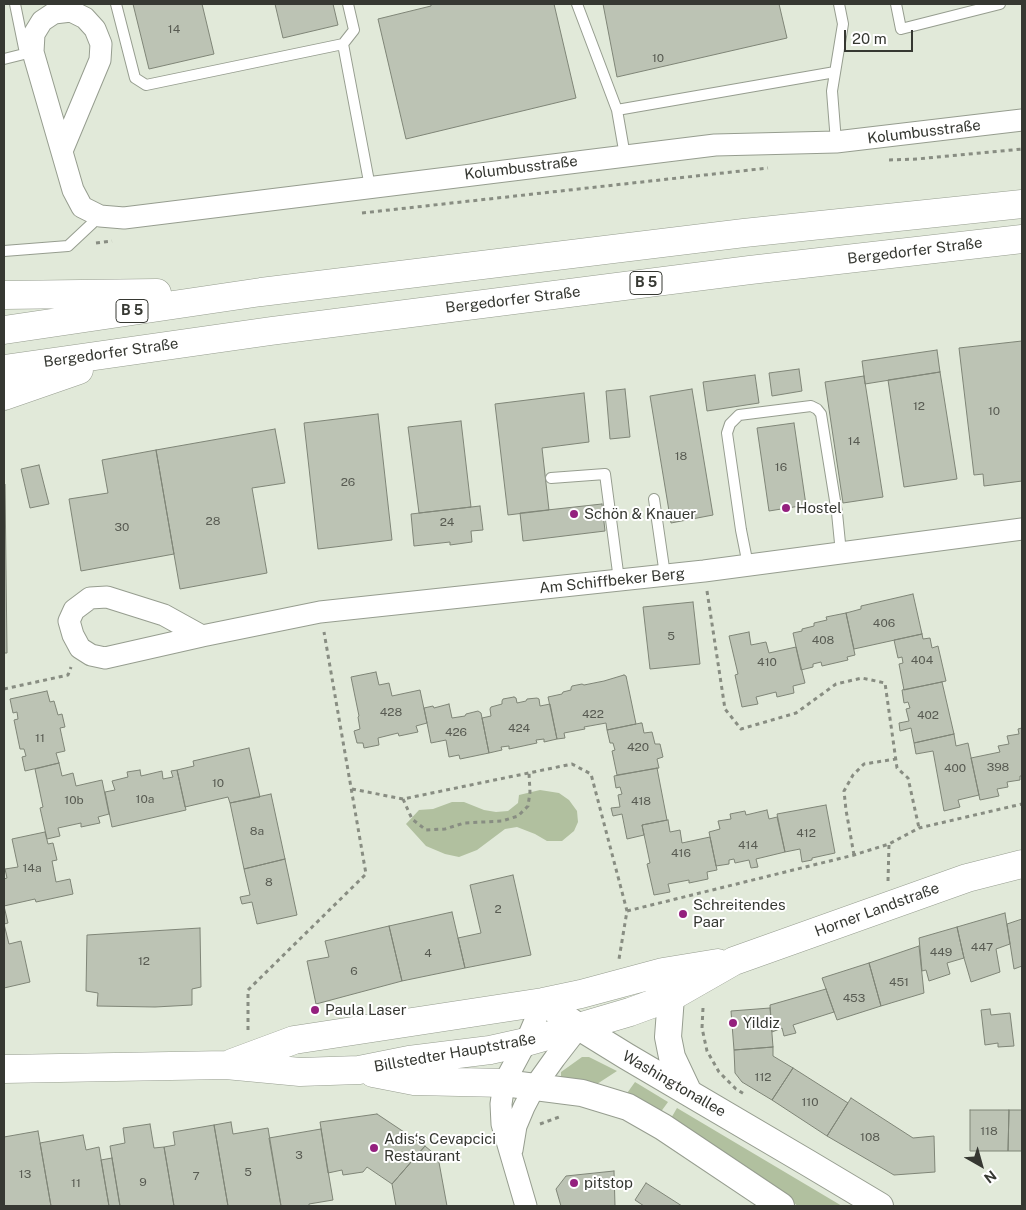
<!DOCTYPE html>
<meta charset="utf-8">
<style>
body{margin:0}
#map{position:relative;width:1026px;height:1210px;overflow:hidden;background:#e1e9d9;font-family:"Public Sans",sans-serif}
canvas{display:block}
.frame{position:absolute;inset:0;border:5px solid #363832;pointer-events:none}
.north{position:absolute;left:956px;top:1140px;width:50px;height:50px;-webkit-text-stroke:4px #fff;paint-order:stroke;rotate:142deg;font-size:14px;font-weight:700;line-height:20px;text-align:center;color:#363832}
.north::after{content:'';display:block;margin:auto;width:18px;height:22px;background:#363832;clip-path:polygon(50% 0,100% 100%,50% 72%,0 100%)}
.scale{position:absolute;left:844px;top:30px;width:69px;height:22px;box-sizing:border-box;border:2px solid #363832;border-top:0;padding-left:6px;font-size:15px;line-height:18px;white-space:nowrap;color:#363832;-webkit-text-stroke:4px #fff;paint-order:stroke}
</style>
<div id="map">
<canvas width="1026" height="1210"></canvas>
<div class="frame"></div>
<div class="north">N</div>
<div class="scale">20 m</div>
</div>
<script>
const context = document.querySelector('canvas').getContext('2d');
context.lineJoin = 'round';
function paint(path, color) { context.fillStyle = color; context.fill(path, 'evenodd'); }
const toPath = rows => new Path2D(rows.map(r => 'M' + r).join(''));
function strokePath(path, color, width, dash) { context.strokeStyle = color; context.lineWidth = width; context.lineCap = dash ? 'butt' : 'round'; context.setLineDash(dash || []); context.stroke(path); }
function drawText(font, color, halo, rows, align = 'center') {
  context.font = font + ' "Public Sans",sans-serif'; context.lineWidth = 4; context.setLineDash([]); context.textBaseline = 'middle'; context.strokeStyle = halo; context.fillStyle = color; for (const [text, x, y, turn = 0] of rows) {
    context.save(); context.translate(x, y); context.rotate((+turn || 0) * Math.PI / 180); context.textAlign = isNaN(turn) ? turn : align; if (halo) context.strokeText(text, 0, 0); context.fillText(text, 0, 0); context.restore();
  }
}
const green = toPath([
 [540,790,559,793,569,800,577,811,578,822,574,831,562,841,547,841,535,834,517,827,505,829,477,850,459,857,445,854,426,846,406,824,419,810,433,809,452,802,464,802,484,810,496,812,508,811,518,803,519,795],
 [582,1057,589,1057,617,1071,597,1084,566,1080,561,1078,561,1072],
 [635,1082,668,1102,660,1113,625,1096],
 [677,1108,842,1206,798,1206,670,1120]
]);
const building = toPath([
 [133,4,202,4,214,54,149,69,133,4],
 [275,4,333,4,338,25,283,38,275,4],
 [431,4,554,4,576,98,406,139,378,19,431,6,431,4],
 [603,4,779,4,787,38,617,77,603,4],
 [1022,341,1022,481,984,486,983,474,974,475,959,348,1022,341],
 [937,350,940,372,865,384,862,361,937,350],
 [799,369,802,391,772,396,769,373,799,369],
 [940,372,957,479,904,487,888,380,940,372],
 [755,375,759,403,707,411,703,382,755,375],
 [864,376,883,497,843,503,825,382,864,376],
 [625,389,630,437,610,439,606,391,625,389],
 [692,389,713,515,671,523,650,396,692,389],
 [584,393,589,442,542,448,549,510,508,515,495,404,584,393],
 [378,414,392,540,318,549,304,423,378,414],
 [461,421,471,507,419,513,408,427,461,421],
 [794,423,806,505,769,511,757,428,794,423],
 [275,429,285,483,252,488,267,573,180,589,156,450,275,429],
 [156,450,174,554,81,571,69,499,108,493,102,460,156,450],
 [39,465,49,504,30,508,21,469,39,465],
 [4,484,5,484,7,653,4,653,4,484],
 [602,504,605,531,523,541,520,513,602,504],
 [480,506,483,530,471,531,472,542,450,545,450,542,414,546,411,514,480,506],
 [913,594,922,634,854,649,846,613,861,609,861,606,913,594],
 [693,602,700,664,650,669,643,607,693,602],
 [846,613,855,655,847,657,848,660,822,666,821,662,813,664,813,667,801,670,793,633,802,631,802,629,814,626,814,623,827,620,826,617,846,613],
 [749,632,751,645,766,642,769,653,796,647,805,683,793,686,794,693,777,697,776,692,756,697,758,704,742,707,735,675,738,674,729,636,749,632],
 [922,634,923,639,930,638,932,648,938,646,946,681,904,690,899,664,903,663,902,657,898,658,894,640,922,634],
 [376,672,379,685,389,683,392,696,420,690,427,723,416,726,418,732,399,736,398,733,378,738,379,745,364,748,363,743,357,743,354,731,360,729,358,717,359,716,351,677,376,672],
 [624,675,626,676,636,724,607,730,606,723,584,727,585,729,564,733,565,738,557,739,548,697,562,694,563,692,571,690,571,688,572,686,582,684,584,685,604,681,624,675],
 [942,682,954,734,914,743,911,728,900,731,899,723,909,721,906,709,910,708,908,702,904,703,902,690,942,682],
 [47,691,50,702,54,701,58,715,62,714,65,727,60,728,65,751,56,753,59,763,25,771,22,757,26,756,24,749,20,749,14,720,18,719,17,712,13,713,10,699,47,691],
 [514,697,516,698,517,703,526,701,527,699,537,698,539,699,540,706,550,704,557,739,544,742,544,739,536,740,537,743,509,749,509,746,501,747,502,750,489,753,482,718,491,716,490,709,491,707,502,704,502,701,503,699,514,697],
 [449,704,452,718,465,716,466,714,478,711,481,713,489,753,460,759,459,755,449,757,446,740,431,743,424,708,433,706,434,708,449,704],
 [641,723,642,723,644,733,652,732,655,744,660,744,663,757,657,759,659,768,617,775,612,751,615,750,613,743,610,743,607,730,641,723],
 [1022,728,1022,776,1020,776,1020,780,1007,782,1008,787,997,789,999,796,980,800,971,758,1000,752,998,746,1009,744,1007,736,1019,734,1018,729,1022,728],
 [954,734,956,746,968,743,979,795,958,800,960,807,944,811,933,751,916,754,914,743,954,734],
 [249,748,260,797,230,803,228,797,185,807,177,770,194,766,193,761,249,748],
 [59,763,62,776,73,773,76,786,102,780,109,814,98,817,100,823,81,827,81,823,58,828,60,836,47,839,40,808,43,807,35,769,59,763],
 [657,768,667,820,642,825,644,835,627,839,622,814,613,816,611,808,620,807,618,795,622,794,620,787,616,788,614,776,657,768],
 [140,770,141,776,162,771,163,779,173,777,171,771,177,770,186,810,112,827,105,792,115,790,112,781,128,777,127,772,140,770],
 [271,794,285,859,244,869,230,803,271,794],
 [826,805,835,853,812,858,812,860,802,862,800,849,785,852,777,814,826,805],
 [767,810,769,819,777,817,785,852,756,859,758,867,751,868,749,860,735,863,734,859,729,860,729,864,716,866,709,832,720,829,718,821,731,819,730,814,745,811,746,815,767,810],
 [668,820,670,832,680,830,682,843,710,837,717,870,707,872,708,879,689,883,689,880,668,884,670,892,654,895,647,864,650,863,642,825,668,820],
 [45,832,48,844,53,843,57,860,52,861,56,882,70,879,73,894,36,902,35,899,4,906,4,879,7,878,5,869,18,867,12,839,45,832],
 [285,859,297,915,257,924,252,902,242,904,240,897,250,895,244,869,285,859],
 [513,875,531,955,465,968,458,938,481,933,470,885,513,875],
 [4,906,8,923,4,924,9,944,21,941,30,982,4,988,4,906],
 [452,912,465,968,402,981,389,926,452,912],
 [1005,913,1010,944,996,949,1000,972,971,982,964,958,957,927,1005,913],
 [1022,919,1022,966,1014,969,1007,924,1022,919],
 [389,926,402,981,316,1004,307,961,329,957,325,941,389,926],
 [957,927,964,958,947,963,950,974,929,981,926,970,922,971,919,938,957,927],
 [200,928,201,987,192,989,192,1005,155,1007,97,1006,98,993,86,991,87,935,200,928],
 [919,946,924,993,881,1006,869,963,919,946],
 [869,963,881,1006,837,1020,822,978,869,963],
 [826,989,834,1012,793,1025,796,1033,784,1036,782,1028,772,1032,770,1005,826,989],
 [770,1008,773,1047,734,1050,731,1011,770,1008],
 [990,1009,991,1015,1010,1013,1014,1046,998,1047,998,1043,985,1045,981,1010,990,1009],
 [773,1047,773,1056,793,1068,772,1100,742,1082,735,1073,734,1050,773,1047],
 [793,1068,848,1103,827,1136,772,1100,793,1068],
 [851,1098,913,1138,934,1136,935,1172,894,1175,827,1136,851,1098],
 [970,1110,1009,1110,1008,1151,970,1151,970,1110],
 [1009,1110,1022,1110,1022,1151,1008,1151,1009,1110],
 [377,1114,425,1146,392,1184,367,1167,363,1172,343,1175,342,1170,328,1173,320,1122,377,1114],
 [231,1122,233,1134,268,1128,281,1206,228,1206,214,1125,231,1122],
 [150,1124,154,1148,164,1147,174,1206,120,1206,110,1146,125,1143,123,1128,150,1124],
 [214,1125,228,1206,174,1206,164,1147,175,1145,173,1132,214,1125],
 [321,1129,333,1200,309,1204,309,1206,281,1206,269,1138,321,1129],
 [38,1131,51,1206,4,1206,4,1137,38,1131],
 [83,1135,86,1150,99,1147,109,1206,51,1206,40,1143,83,1135],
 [425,1146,438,1157,447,1206,396,1206,392,1184,425,1146],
 [112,1158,120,1206,109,1206,101,1160,112,1158],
 [614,1171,615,1206,561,1206,556,1189,566,1176,614,1171],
 [646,1183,682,1206,644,1206,635,1200,646,1183]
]);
const path = toPath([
 [889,160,917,159,1022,149],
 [362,213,768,168],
 [96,243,112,241],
 [707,591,725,709,741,729,796,713,836,684,862,678,885,683,897,768,908,778,919,828],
 [4,689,68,675,71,667],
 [352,789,403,799,572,764,591,774,627,911,619,959],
 [403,799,412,819,426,830,445,829,464,823,502,821,518,816,528,806,530,792,529,773],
 [854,855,846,810,844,791,853,775,864,764,896,759],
 [888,881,889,844],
 [627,911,854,855,889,844,919,828,1022,804],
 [703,1008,702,1028,707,1051,719,1072,736,1089,744,1094],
 [248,1030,248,990,366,874,324,632],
 [540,1124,562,1116]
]);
const service = toPath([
 [15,4,25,53],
 [116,4,135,78,146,85,343,44,370,187],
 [577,4,617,110,625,156],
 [896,4,901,29,1000,4],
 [343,44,354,30,348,4],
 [4,59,32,52],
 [617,110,835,72],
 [836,142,832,91,843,24,839,4],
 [4,251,68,246,100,216],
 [551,478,605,474,619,580],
 [654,499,665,575],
 [748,565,741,530,727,433,730,424,739,415,811,406,817,409,821,414,837,513,841,553]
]);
const minor = toPath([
 [62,151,100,60,101,44,95,29,85,18,71,11,54,13,42,21,34,34,33,52,73,190,82,207,100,216,124,218,715,145,836,142,1022,120],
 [202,636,164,615,107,597,90,598,74,610,69,621,73,635,80,648,91,655,105,658,202,636,320,612,704,571,1022,529],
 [512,1150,516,1126,524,1107,535,1086,555,1058,579,1027],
 [526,1206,502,1124,501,1104,504,1083,526,1042,543,1002]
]);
const tertiary = toPath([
 [671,997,668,1037,672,1057,689,1093],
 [543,1002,579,1027,626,1056,808,1163,880,1206],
 [504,1083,582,1093,628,1107,663,1127,781,1206]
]);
const secondary = toPath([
 [232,1063,294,1040,543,1002,581,994,663,972,718,963],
 [4,1069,226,1065,300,1072,359,1070,409,1060,490,1050,526,1042,579,1027,630,1012,671,997,734,961,967,878,1022,864],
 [373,1073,414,1081,504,1083]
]);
const trunk = toPath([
 [4,295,157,293],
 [4,330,261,292,744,233,1022,204],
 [4,369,271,331,750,270,1022,239],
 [4,396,79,370]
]);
const markers = [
 [786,508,5,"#94207e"],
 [574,514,5,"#94207e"],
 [683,914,5,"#94207e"],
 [315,1010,5,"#94207e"],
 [733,1023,5,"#94207e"],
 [374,1148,5,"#94207e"],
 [574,1183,5,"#94207e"]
];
const numberNames = [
 ["14",174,29],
 ["10",658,58],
 ["12",919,406],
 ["10",994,411],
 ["14",854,441],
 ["18",681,456],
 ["16",781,467],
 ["26",348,482],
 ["28",213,521],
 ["24",447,522],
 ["30",122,527],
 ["406",884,623],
 ["5",671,636],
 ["408",823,640],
 ["404",922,660],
 ["410",767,662],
 ["428",391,712],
 ["422",593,714],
 ["402",928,715],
 ["424",519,728],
 ["426",456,732],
 ["11",40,738],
 ["420",638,747],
 ["398",998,767],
 ["400",955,768],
 ["10",218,783],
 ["10a",145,799],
 ["10b",74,800],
 ["418",641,801],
 ["8a",257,831],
 ["412",806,833],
 ["414",748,845],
 ["416",681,853],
 ["14a",32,868],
 ["8",269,882],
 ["2",498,909],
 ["447",982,947],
 ["449",941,952],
 ["4",428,953],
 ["12",144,961],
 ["6",354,971],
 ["451",899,982],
 ["453",854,998],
 ["112",763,1077],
 ["110",810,1102],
 ["118",989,1131],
 ["108",870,1137],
 ["3",299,1155],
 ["5",248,1172],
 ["13",25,1174],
 ["7",196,1176],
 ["9",143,1182],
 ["11",76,1183]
];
const shields = [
 [646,283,32],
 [132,311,32]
];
const shieldNames = [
 ["B 5",646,283],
 ["B 5",132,311]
];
const streetNames = [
 ["Kolumbusstraße",924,132,-7],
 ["Kolumbusstraße",521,168,-7],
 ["Bergedorfer Straße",915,251,-7],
 ["Bergedorfer Straße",513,300,-7],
 ["Bergedorfer Straße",111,353,-8],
 ["Am Schiffbeker Berg",612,581,-6],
 ["Horner Landstraße",877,910,-20],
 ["Billstedter Hauptstraße",455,1053,-10],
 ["Washingtonallee",674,1084,30]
];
const poiNames = [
 ["Hostel",796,508],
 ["Schön & Knauer",584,514],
 ["Schreitendes",693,905],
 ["Paar",693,922],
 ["Paula Laser",325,1010],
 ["Yildiz",743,1023],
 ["Adis‘s Cevapcici",384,1139],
 ["Restaurant",384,1156],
 ["pitstop",584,1183]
];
paint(green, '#b1c09f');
paint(building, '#bcc3b4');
strokePath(building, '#7f8577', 1);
strokePath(service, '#969d8f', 12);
strokePath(minor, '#969d8f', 23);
strokePath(tertiary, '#969d8f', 28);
strokePath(secondary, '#969d8f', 29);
strokePath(trunk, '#969d8f', 29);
strokePath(path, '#888d82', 3, [4, 4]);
strokePath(service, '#fff', 10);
strokePath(minor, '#fff', 21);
strokePath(tertiary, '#fff', 26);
strokePath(secondary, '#fff', 28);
strokePath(trunk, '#fff', 28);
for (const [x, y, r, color] of markers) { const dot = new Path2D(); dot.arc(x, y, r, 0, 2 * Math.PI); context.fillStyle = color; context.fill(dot); strokePath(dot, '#fff', 2); }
drawText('12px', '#585b52', null, numberNames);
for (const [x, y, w] of shields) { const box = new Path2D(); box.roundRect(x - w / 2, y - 11.5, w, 23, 4); context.fillStyle = '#fff'; context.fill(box); strokePath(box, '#363832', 1); }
drawText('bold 14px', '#363832', null, shieldNames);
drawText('15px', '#363832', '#fff', streetNames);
drawText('15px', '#363832', '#fff', poiNames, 'left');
</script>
